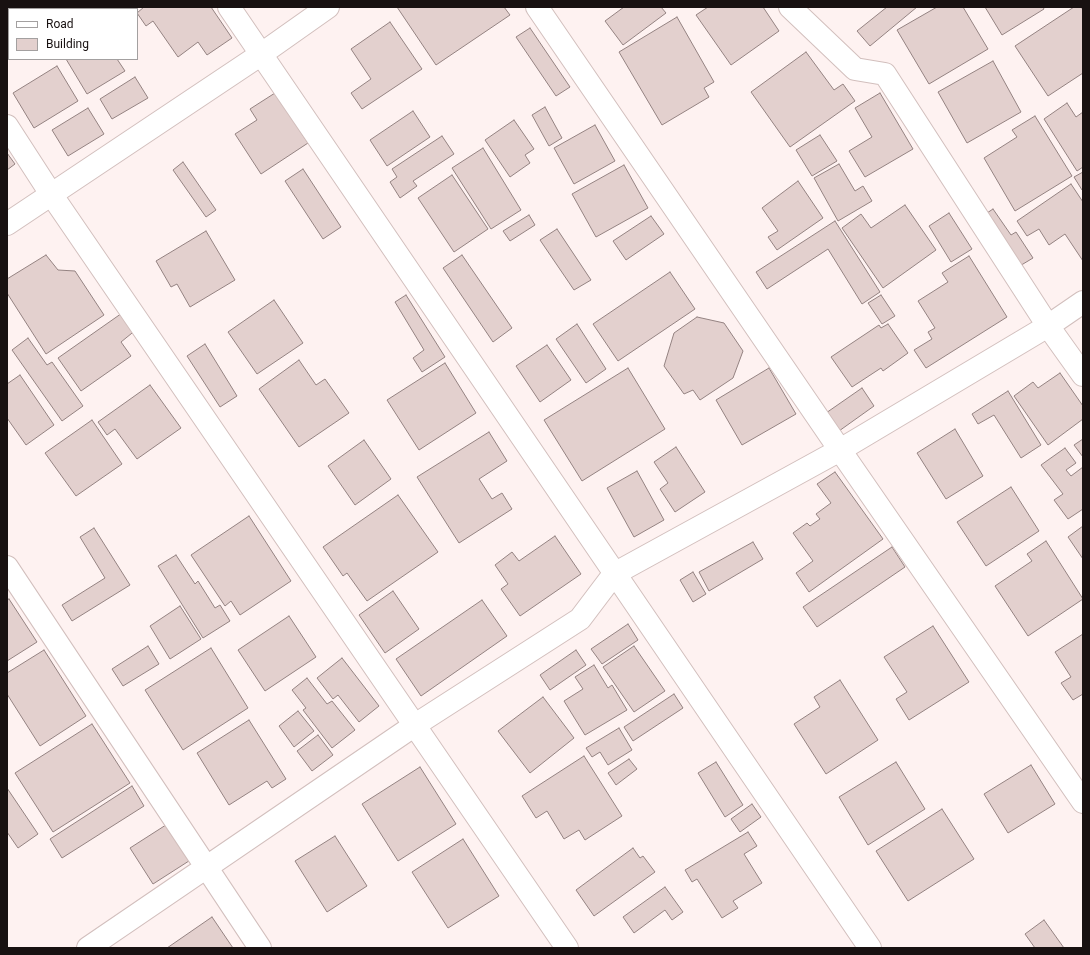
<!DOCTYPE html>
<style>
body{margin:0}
#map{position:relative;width:1090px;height:955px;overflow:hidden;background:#fef2f1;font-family:Roboto,sans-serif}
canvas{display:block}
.frame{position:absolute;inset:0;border:8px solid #181111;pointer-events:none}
.legend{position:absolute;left:8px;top:8px;width:130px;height:52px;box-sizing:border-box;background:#fff;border:1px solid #a3a0a0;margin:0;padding:5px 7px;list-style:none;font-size:12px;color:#181111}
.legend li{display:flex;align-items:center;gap:8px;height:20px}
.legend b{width:20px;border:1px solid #a3a0a0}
</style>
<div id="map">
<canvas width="1090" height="955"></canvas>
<div class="frame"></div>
<ul class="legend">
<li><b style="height:5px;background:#fff"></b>Road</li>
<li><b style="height:11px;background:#e3d0ce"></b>Building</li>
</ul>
</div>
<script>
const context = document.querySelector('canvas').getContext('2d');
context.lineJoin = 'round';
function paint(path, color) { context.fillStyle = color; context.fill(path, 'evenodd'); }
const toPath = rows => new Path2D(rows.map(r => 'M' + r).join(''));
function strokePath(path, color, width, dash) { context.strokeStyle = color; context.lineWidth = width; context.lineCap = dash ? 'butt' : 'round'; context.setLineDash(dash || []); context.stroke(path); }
const building = toPath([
 [16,7,44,7,41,9,17,9,16,7],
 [58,7,77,7,79,9,56,9,58,7],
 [144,7,211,7,232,38,207,55,198,42,178,57,153,21,146,26,137,13,144,7],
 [397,7,504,7,510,15,436,65,397,7],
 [624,7,661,7,666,13,623,45,605,21,624,7],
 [708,7,763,7,779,31,731,65,696,15,708,7],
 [887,7,917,7,870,46,857,31,887,7],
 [937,7,963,7,988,49,929,84,897,30,937,7],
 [985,7,1043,7,1044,9,1002,35,985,7],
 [1074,7,1081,7,1083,10,1083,73,1048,96,1015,46,1074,7],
 [677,17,714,82,704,88,709,97,662,125,619,52,677,17],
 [390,22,422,69,362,109,351,93,371,79,351,49,390,22],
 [530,28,570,87,556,96,516,37,530,28],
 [806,52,834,90,843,84,855,101,790,147,751,92,806,52],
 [66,59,117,59,125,71,87,94,66,59],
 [993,61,1021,112,967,143,938,92,993,61],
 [57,66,78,101,34,128,13,93,57,66],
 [135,77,148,98,112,119,100,99,135,77],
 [275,93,308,143,261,174,235,134,257,120,250,109,275,93],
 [880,93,913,149,865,177,849,151,872,137,855,108,880,93],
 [1067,103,1076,117,1083,112,1083,167,1077,171,1044,119,1067,103],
 [545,107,562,138,549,146,532,115,545,107],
 [88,108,104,134,68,156,52,130,88,108],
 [413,111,430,137,387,166,370,140,413,111],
 [1035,116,1072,176,1015,211,984,158,1017,137,1012,130,1035,116],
 [514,120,534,149,525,155,530,163,510,177,485,140,514,120],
 [595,125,615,161,574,184,554,148,595,125],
 [820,135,837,161,812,176,796,150,820,135],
 [442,136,454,154,413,181,417,186,400,198,390,182,397,177,392,169,442,136],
 [483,148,521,210,491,229,452,168,483,148],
 [7,153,15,164,7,170,7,153],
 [183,162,216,210,206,217,173,170,183,162],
 [839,164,855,191,863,186,872,201,838,221,814,178,839,164],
 [624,165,648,208,596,237,572,194,624,165],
 [303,169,341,227,323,239,285,181,303,169],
 [1083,172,1083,189,1082,190,1074,177,1083,172],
 [452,175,488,229,454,252,418,198,452,175],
 [798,181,823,218,777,250,768,237,778,231,762,208,798,181],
 [1071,184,1083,202,1083,261,1065,234,1049,245,1039,229,1027,236,1017,221,1071,184],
 [905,205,936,250,883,288,842,228,861,214,871,228,905,205],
 [993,209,1011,235,1016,232,1033,258,1018,267,984,215,993,209],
 [949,213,972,249,951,262,929,226,949,213],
 [529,215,535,225,510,241,503,231,529,215],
 [651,216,664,234,626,260,613,241,651,216],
 [835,221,880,292,862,304,828,249,767,289,756,272,835,221],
 [557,229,591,280,574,290,540,240,557,229],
 [206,231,235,280,190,307,177,284,171,287,156,261,206,231],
 [46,255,58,270,75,271,104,315,46,354,7,293,7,279,46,255],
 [462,255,512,328,493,342,443,268,462,255],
 [969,256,1007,317,926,368,914,350,932,339,928,332,935,328,918,301,948,282,942,273,969,256],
 [670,272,695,309,618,361,593,324,670,272],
 [406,295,445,357,422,372,413,358,424,350,395,302,406,295],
 [881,295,895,316,882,324,868,303,881,295],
 [274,300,303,343,257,374,228,332,274,300],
 [125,311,137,329,121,342,131,356,81,391,58,358,125,311],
 [697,317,724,323,743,351,733,378,700,400,693,390,684,394,664,366,674,333,697,317],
 [577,324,606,369,586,383,556,339,577,324],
 [888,324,908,353,883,371,881,368,852,387,831,357,879,325,881,328,888,324],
 [28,338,47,365,52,362,83,406,62,421,12,350,28,338],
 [205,344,237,396,220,407,187,356,205,344],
 [547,345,571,380,540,402,516,366,547,345],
 [299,360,316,385,325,379,349,413,299,447,259,389,299,360],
 [445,363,476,413,419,450,387,400,445,363],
 [628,368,665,429,582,481,544,420,628,368],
 [769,368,796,414,742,445,716,400,769,368],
 [1060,373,1083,406,1083,419,1048,445,1014,396,1033,382,1038,388,1060,373],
 [20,375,54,425,26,445,7,418,7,384,20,375],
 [150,385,181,428,137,459,115,429,107,435,98,422,150,385],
 [862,388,874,406,839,431,826,413,862,388],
 [1008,391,1041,445,1021,458,994,415,978,424,972,414,1008,391],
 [92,420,122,464,76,496,45,453,92,420],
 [955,429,983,476,946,499,917,453,955,429],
 [489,432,507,461,479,479,492,499,502,493,512,509,459,543,417,477,489,432],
 [1083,439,1083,457,1074,445,1083,439],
 [364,440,391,479,355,505,328,466,364,440],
 [676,447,705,492,675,512,660,489,668,483,654,462,676,447],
 [1065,448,1076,463,1066,470,1071,476,1083,467,1083,509,1068,519,1054,500,1063,494,1041,465,1065,448],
 [637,471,664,520,634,537,607,488,637,471],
 [835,472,883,539,809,592,796,573,813,561,793,533,807,523,810,526,820,519,816,514,831,503,817,484,835,472],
 [1011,487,1039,531,986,566,957,522,1011,487],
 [398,495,438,552,367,601,347,573,343,576,323,547,398,495],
 [249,516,291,581,240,615,231,601,225,606,191,555,249,516],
 [1083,526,1083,559,1068,537,1083,526],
 [94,528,130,585,72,621,62,605,105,578,80,537,94,528],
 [555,536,581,574,520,616,501,589,508,584,495,565,512,552,519,561,555,536],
 [1046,541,1083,599,1028,636,995,586,1032,561,1027,554,1046,541],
 [753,542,763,559,709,591,699,572,753,542],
 [892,547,905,567,817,627,803,607,892,547],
 [176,555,195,584,198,581,215,608,220,605,230,621,203,638,158,566,176,555],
 [693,572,706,594,693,602,680,580,693,572],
 [393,591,419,629,385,653,359,615,393,591],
 [9,599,37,642,7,661,7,600,9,599],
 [482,600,507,636,421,696,396,659,482,600],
 [180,606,201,639,170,659,150,626,180,606],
 [289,616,316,657,265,691,238,650,289,616],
 [628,624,638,640,602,664,591,649,628,624],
 [933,626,969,682,909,720,896,699,907,692,884,657,933,626],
 [1083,634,1083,694,1073,700,1061,683,1071,677,1055,652,1083,634],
 [148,646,159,664,123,686,112,669,148,646],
 [634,646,665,691,634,712,603,667,634,646],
 [211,648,248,708,183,750,145,690,211,648],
 [44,650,86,716,40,746,7,694,7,673,44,650],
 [576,650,586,665,550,690,540,675,576,650],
 [342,658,379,706,359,722,338,695,333,699,317,678,342,658],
 [594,665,608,688,612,685,627,710,585,735,564,701,583,689,575,677,594,665],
 [307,678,327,704,332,701,355,730,332,748,303,710,306,708,292,690,307,678],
 [840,680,878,740,826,774,794,724,820,707,814,697,840,680],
 [674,694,683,708,633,741,624,727,674,694],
 [543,697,574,738,530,773,498,731,543,697],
 [298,711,314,731,294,747,279,726,298,711],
 [249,720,286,779,272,788,267,781,229,805,197,753,249,720],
 [92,724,130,783,53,832,15,773,92,724],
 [619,728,632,750,608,765,600,752,592,757,586,748,619,728],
 [318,735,333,755,312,771,297,751,318,735],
 [584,756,622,816,585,840,579,830,564,839,547,811,536,818,522,796,584,756],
 [629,759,637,769,616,785,608,773,629,759],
 [716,762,743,805,725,817,698,773,716,762],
 [896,762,925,809,868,845,839,797,896,762],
 [1031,765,1055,804,1008,833,984,794,1031,765],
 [420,767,456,824,398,861,362,804,420,767],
 [132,786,144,806,62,858,50,839,132,786],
 [7,788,38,834,18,848,7,832,7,788],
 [752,804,761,817,740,832,731,819,752,804],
 [942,809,974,859,908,901,876,851,942,809],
 [169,823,192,859,153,884,130,848,169,823],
 [748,832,757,846,744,854,762,883,733,901,738,908,722,918,697,879,692,882,685,870,748,832],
 [335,836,367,886,327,912,295,861,335,836],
 [463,839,499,896,448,928,412,872,463,839],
 [633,848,640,858,643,856,655,872,594,916,576,890,633,848],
 [665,887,683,912,672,920,665,910,634,933,623,917,665,887],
 [212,917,233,948,167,948,212,917],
 [1044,920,1064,948,1035,948,1025,934,1044,920]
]);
const minor = toPath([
 [229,7,870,948],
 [537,7,840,450,1083,802],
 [790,7,855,69,885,74,1048,326,1083,375],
 [7,126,51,194,567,948],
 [7,224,260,55,328,7],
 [7,567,260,948],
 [88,948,415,725,580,619,614,574,840,450,1048,326,1083,302]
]);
paint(building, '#e3d0ce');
strokePath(building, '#948281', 1);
strokePath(minor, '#d2bfbd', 24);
strokePath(minor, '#fff', 22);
</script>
